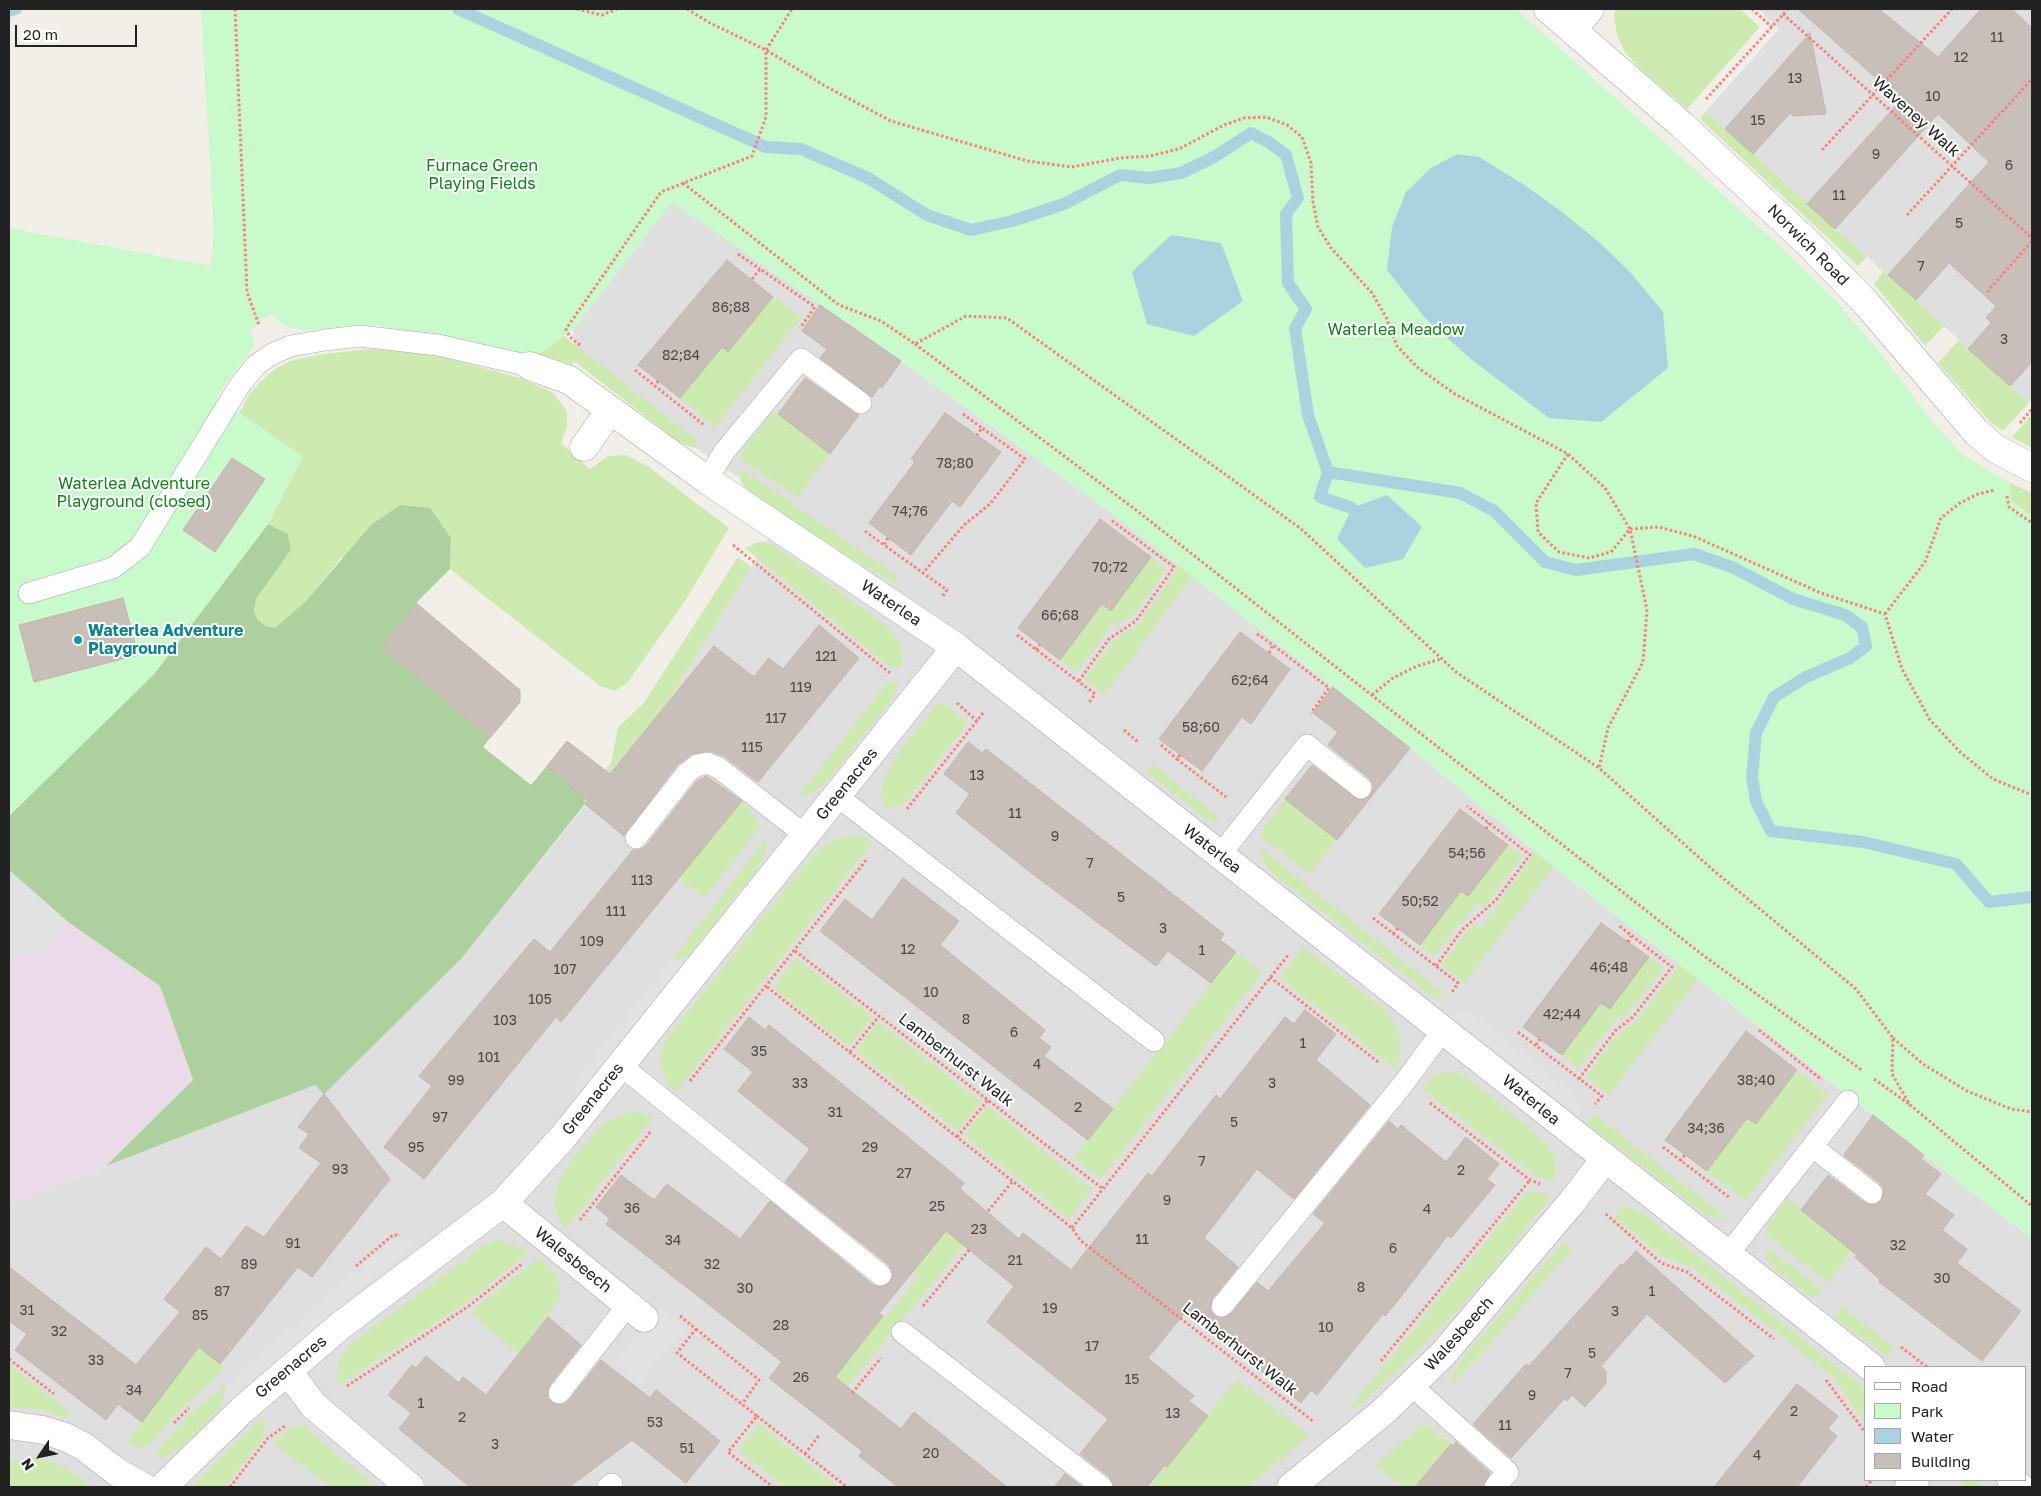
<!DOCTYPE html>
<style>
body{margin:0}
#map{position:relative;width:2041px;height:1496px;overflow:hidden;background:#f2efe9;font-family:"Golos Text",sans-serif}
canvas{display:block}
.frame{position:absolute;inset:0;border:10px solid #222;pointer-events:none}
.legend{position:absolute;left:1864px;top:1366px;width:162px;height:115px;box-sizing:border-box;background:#fff;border:1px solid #a7a7a7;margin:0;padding:6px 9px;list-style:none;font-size:15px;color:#222}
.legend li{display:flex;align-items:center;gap:10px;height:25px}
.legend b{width:25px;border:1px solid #a7a7a7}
.north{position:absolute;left:15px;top:1431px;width:50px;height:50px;-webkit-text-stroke:4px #fff;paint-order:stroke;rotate:236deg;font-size:14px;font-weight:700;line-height:20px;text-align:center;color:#222}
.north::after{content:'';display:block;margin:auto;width:18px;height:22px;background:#222;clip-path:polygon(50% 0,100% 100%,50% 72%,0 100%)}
.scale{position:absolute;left:15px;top:25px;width:122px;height:22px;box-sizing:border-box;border:2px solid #222;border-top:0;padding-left:6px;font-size:15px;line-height:18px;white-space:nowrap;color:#222;-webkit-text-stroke:4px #fff;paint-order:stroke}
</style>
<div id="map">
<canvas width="2041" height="1496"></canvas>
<div class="frame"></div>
<ul class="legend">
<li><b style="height:6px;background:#fff"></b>Road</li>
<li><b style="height:14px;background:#c8facc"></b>Park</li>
<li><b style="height:14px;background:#aad3df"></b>Water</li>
<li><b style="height:14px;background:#c7bfb8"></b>Building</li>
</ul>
<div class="north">N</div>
<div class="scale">20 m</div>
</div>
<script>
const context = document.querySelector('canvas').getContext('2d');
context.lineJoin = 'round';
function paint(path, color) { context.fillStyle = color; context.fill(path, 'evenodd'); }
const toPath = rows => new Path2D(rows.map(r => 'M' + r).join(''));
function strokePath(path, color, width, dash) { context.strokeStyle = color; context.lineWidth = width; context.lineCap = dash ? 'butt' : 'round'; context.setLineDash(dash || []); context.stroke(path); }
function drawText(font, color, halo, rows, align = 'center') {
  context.font = font + ' "Golos Text",sans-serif'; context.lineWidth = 4; context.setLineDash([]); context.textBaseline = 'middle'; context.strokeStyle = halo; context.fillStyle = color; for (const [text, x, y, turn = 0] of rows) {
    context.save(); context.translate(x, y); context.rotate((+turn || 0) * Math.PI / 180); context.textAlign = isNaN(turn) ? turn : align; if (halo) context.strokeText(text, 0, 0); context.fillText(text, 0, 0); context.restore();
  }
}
const residential = toPath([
 [1758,9,2032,9,2032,399,2029,403,1706,111,1779,29],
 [672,201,901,361,1110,512,1398,738,1554,867,2032,1239,2032,1487,9,1487,9,1204,315,1085,324,1093,461,959,664,708,786,510,696,448,688,446,575,362,573,330],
 [1865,1367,2025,1367,2025,1480,1865,1480]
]);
const industrial = toPath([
 [9,870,68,922,160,986,193,1081,106,1166,9,1204]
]);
const grass = toPath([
 [1615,9,1740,9,1760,27,1687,109,1639,68,1625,52,1617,35,1614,17],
 [1706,111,1867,257,1858,266,1700,119],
 [1884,271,1944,326,1925,346,1874,284],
 [773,297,802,317,715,427,680,398,722,347,728,351],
 [564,336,695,439,696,448,680,443,575,362,566,370,535,356],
 [1959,340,2029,403,2003,431,1991,423,1938,363],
 [368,349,397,349,433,354,520,378,552,392,567,411,567,427,561,443,590,469,608,456,626,455,649,467,729,528,685,601,627,683,615,691,600,686,450,569,451,538,341,558,306,601,275,628,266,626,258,620,254,611,256,599,291,550,288,534,268,524,303,456,239,414,249,395,261,381,275,369,290,361,317,355],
 [774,411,830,454,798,497,740,459,744,448],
 [2032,414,2032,448,2012,437],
 [739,467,897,576,895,584,775,512,748,491,741,482],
 [2010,483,2032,493,2032,516,2012,502],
 [761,541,774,545,888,627,898,641,903,655,901,668,888,666,745,548],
 [738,557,751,567,664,708,585,804,584,795,611,763,618,727,643,704],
 [1151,557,1166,570,1130,619,1111,626,1077,672,1060,660,1103,604],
 [1180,566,1192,576,1104,696,1085,679,1113,641,1139,624],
 [888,682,900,683,888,704,827,782,812,793,796,799],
 [942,702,968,723,904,804,884,808,881,793,885,777,895,757,933,709],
 [1153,764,1219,818,1215,823,1203,817,1147,772],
 [719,784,746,804,761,826,704,898,679,877,713,785],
 [1285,799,1337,840,1310,874,1261,837,1263,829],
 [849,836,862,836,873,842,675,1093,668,1083,659,1061,665,1041,802,868,823,846,833,840],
 [767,837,765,855,758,868,687,958,673,959],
 [1508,845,1523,856,1483,908,1477,903,1434,956,1420,945,1461,891,1468,896],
 [1260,848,1442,992,1438,1001,1271,872,1263,860],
 [1536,852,1554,867,1464,983,1441,965,1473,924,1481,928],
 [1303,947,1384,1009,1394,1021,1399,1035,1401,1051,1396,1069,1280,978],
 [1236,952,1262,973,1101,1179,1074,1158],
 [1649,957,1664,968,1622,1020,1618,1016,1579,1068,1562,1055,1601,1003,1610,1009],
 [796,958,873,1017,849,1047,773,987],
 [1680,965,1698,979,1609,1095,1586,1077,1614,1038,1636,1021],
 [878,1021,981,1102,958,1131,856,1051],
 [1797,1070,1828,1095,1745,1201,1707,1171,1747,1118,1756,1124],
 [1444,1072,1459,1073,1477,1085,1546,1143,1554,1155,1556,1169,1554,1182,1535,1176,1422,1089,1432,1078],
 [987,1106,1092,1189,1069,1219,964,1135],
 [640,1112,653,1118,565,1229,558,1218,554,1201,558,1181,577,1154,603,1125,623,1114],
 [1594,1114,1728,1219,1708,1217,1587,1124],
 [1527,1192,1544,1193,1549,1199,1495,1268,1451,1317,1399,1370,1352,1411,1350,1407],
 [1787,1198,1853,1250,1828,1283,1765,1234,1769,1224],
 [1621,1207,1631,1208,1646,1215,1865,1389,1865,1423,1833,1377,1694,1268,1663,1257,1614,1217],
 [948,1230,965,1244,846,1388,833,1378,883,1316,886,1318,918,1277,913,1272],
 [498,1240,530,1251,466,1303,337,1386,337,1369,340,1358,352,1343,484,1245],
 [1564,1241,1572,1249,1482,1354,1451,1385,1453,1374,1465,1355],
 [1766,1247,1823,1290,1812,1298,1776,1270,1766,1257],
 [539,1258,557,1276,561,1297,519,1354,470,1312],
 [1840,1305,1895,1348,1887,1356,1836,1318],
 [199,1346,225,1369,173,1417,154,1441,139,1449,126,1443],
 [9,1364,70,1413,66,1418,43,1410,9,1407],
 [1237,1379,1309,1435,1249,1487,1150,1487],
 [227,1384,221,1407,188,1441,168,1456,160,1458,156,1452,184,1419],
 [264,1417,264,1435,261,1442,224,1487,191,1487,242,1436],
 [759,1424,838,1487,785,1487,739,1450],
 [302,1425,376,1487,331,1487,272,1443,290,1429],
 [1420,1425,1426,1425,1451,1444,1415,1487,1405,1487,1376,1466],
 [32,1457,55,1463,77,1475,91,1487,9,1487,9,1462],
 [1970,1481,1984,1486,1987,1487,1959,1487,1962,1482]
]);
const forest = toPath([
 [400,505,430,508,451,538,450,569,416,603,381,647,490,738,483,747,531,785,547,766,584,795,585,804,461,959,324,1094,315,1085,106,1166,193,1080,160,986,68,922,9,870,9,816,154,674,268,524,288,534,291,550,256,599,254,611,258,620,266,626,275,628,306,601,371,525]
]);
const park = toPath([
 [201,9,1516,9,1773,240,1835,300,1882,355,1933,423,1963,455,2010,483,2012,502,2032,516,2032,1239,1554,867,1398,738,1110,512,901,361,672,202,573,330,535,356,376,325,304,330,287,327,270,314,250,330,254,337,254,346,216,397,303,456,268,524,154,674,9,816,9,228,211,266,214,231]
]);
const parking = toPath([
 [9,870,68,922,47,954,9,955],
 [687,958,575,1099,576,1080,673,959],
 [1464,1011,1473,1014,1572,1093,1578,1104,1581,1119,1445,1012],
 [418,1241,221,1407,227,1384,389,1242],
 [661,1307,686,1327,640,1383,615,1363]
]);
const water = toPath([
 [1457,154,1479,157,1523,184,1558,209,1599,242,1630,272,1663,312,1668,368,1601,422,1549,418,1472,360,1425,318,1387,270,1392,227,1406,192,1431,168],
 [1171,235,1221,243,1243,301,1194,336,1147,324,1132,272],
 [1387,495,1422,527,1403,559,1365,568,1337,539,1352,508]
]);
const stream = toPath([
 [458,9,766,147,801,149,868,178,927,215,971,230,1012,221,1064,204,1120,175,1149,178,1181,173,1214,157,1251,133,1270,143,1286,155,1298,198,1286,214,1288,283,1306,309,1295,328,1308,415,1328,472,1320,497,1352,508],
 [9,11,16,9],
 [1328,472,1460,493,1494,511,1545,562,1576,570,1694,554,1732,567,1793,599,1845,615,1862,627,1866,646,1850,658,1806,677,1774,697,1756,733,1752,777,1756,801,1771,831,1863,842,1956,864,1989,902,2032,897]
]);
const building = toPath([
 [1798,9,1879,9,1938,57,1981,9,2012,9,2032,28,2032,362,2010,386,1968,349,1991,323,1986,318,1996,306,1949,263,1916,300,1888,275,1989,162,1938,114,1835,229,1807,204,1901,100,1798,9],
 [1810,33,1826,114,1793,116,1790,113,1753,154,1725,129,1810,33],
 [727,260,773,297,728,352,722,347,680,398,638,365,727,260],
 [820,305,901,361,882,388,880,386,872,397,820,358,827,349,802,331,820,305],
 [805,378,859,415,830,454,778,414,805,378],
 [945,413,1001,452,960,507,952,501,911,555,869,523,915,462,911,459,945,413],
 [232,458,265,479,215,552,183,530,232,458],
 [1100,519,1151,557,1111,611,1102,604,1060,660,1018,628,1100,519],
 [123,598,138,655,34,682,19,625,123,598],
 [416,603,520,690,520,702,490,738,381,647,416,603],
 [819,625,859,658,758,782,724,756,711,751,692,754,677,765,624,836,585,804,588,801,547,766,567,741,610,774,714,646,754,677,769,658,783,669,819,625],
 [1240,632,1290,669,1251,724,1242,717,1202,771,1159,739,1240,632],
 [1333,687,1410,748,1337,840,1285,799,1312,765,1359,800,1366,799,1373,790,1373,784,1369,778,1328,745,1338,732,1313,713,1333,687],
 [968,742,982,753,986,749,1224,934,1220,940,1236,952,1211,983,1168,951,1156,966,1030,872,956,813,970,794,944,774,968,742],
 [706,776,742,801,561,1022,556,1017,424,1179,384,1147,432,1086,419,1076,534,939,550,952,633,850,640,850,646,846,696,782,706,776],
 [1460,809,1508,845,1468,896,1461,891,1420,945,1379,914,1460,809],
 [903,878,959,921,940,945,1045,1030,1039,1038,1051,1047,1044,1056,1113,1109,1088,1140,820,931,845,899,872,920,903,878],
 [1601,923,1649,957,1610,1009,1601,1003,1562,1055,1523,1027,1601,923],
 [1305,1010,1336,1034,1316,1060,1370,1105,1294,1199,1257,1169,1204,1238,1238,1267,1212,1299,1210,1310,1214,1315,1220,1318,1231,1314,1257,1282,1268,1291,1325,1223,1313,1214,1389,1121,1398,1129,1401,1125,1446,1162,1466,1137,1499,1164,1487,1179,1495,1185,1451,1238,1448,1235,1396,1303,1385,1316,1383,1314,1317,1395,1311,1390,1301,1403,1187,1310,1148,1358,1194,1396,1189,1401,1208,1416,1167,1467,1165,1465,1147,1487,1114,1487,1110,1477,1080,1454,1108,1419,987,1322,1014,1286,946,1231,879,1313,883,1316,835,1377,901,1429,914,1412,1007,1487,898,1487,859,1456,862,1451,769,1378,782,1362,606,1224,610,1219,596,1207,621,1175,654,1200,667,1184,740,1239,770,1201,873,1285,880,1287,890,1283,893,1276,889,1265,785,1182,810,1149,738,1091,753,1072,724,1049,749,1017,765,1030,769,1025,946,1168,964,1183,960,1189,1019,1239,1023,1233,1071,1270,1148,1173,1152,1176,1216,1095,1220,1099,1285,1017,1294,1024,1305,1010],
 [1746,1031,1797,1070,1756,1124,1747,1118,1707,1171,1665,1140,1746,1031],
 [324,1094,390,1179,312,1277,298,1267,220,1364,199,1347,142,1422,118,1404,106,1420,15,1350,27,1334,9,1321,9,1267,136,1365,180,1312,164,1299,206,1247,221,1259,246,1226,264,1237,321,1163,299,1148,309,1134,298,1127,324,1094],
 [1873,1115,1924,1155,1921,1159,1941,1174,1925,1194,1954,1215,1942,1230,1967,1249,1957,1263,2021,1311,1982,1361,1879,1282,1880,1280,1855,1257,1857,1255,1801,1210,1828,1175,1865,1203,1876,1205,1882,1200,1884,1189,1880,1183,1844,1155,1873,1115],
 [1636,1251,1754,1356,1725,1383,1647,1314,1601,1366,1606,1371,1606,1383,1585,1407,1572,1395,1567,1401,1565,1398,1511,1458,1473,1424,1526,1364,1529,1366,1621,1264,1623,1265,1636,1251],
 [548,1317,581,1345,549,1386,547,1397,552,1403,563,1405,568,1401,601,1360,650,1398,656,1390,720,1441,686,1483,632,1440,569,1487,470,1487,399,1429,411,1413,388,1395,412,1365,416,1368,426,1356,459,1383,463,1377,486,1395,548,1317],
 [1797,1384,1838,1416,1828,1429,1837,1436,1797,1487,1714,1487,1797,1384],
 [1456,1442,1490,1473,1483,1487,1415,1487,1451,1444,1453,1446,1456,1442],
 [1065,1474,1082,1487,1054,1487,1065,1474]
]);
const path = toPath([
 [235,9,247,292,259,325],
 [577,9,602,15,617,9],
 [687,9,710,23,766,50,827,87,891,121,1027,161,1072,167,1120,158,1150,156,1179,149,1224,125,1244,118,1266,117,1287,125,1302,137,1311,163,1313,202,1318,227,1331,248,1372,293,1386,317,1397,346,1417,367,1455,394,1568,454,1605,488,1630,529,1647,610,1643,662,1608,728,1599,768],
 [1752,9,1772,27],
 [1783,14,2032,238],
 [1706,99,1788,9],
 [1822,150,1952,9],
 [683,183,839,305,881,321,915,344,966,316,1007,318,1300,528,1456,672,1599,768,1713,870,1856,989,1893,1038,1892,1074,1910,1105,2032,1206],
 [1907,215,2032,79],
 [738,254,760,269],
 [752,279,760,269,815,307,800,328],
 [1987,292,2032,241],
 [915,344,1136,510,1704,956,1863,1071],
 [580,345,570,337,566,329,661,192,752,156,766,117,766,50,792,9],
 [635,370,655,386],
 [658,381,655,386,704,425],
 [963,414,982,428],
 [2020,423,2032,409],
 [1568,454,1536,503,1538,532,1559,552,1589,558,1611,552,1630,529,1658,527,1693,536,1821,593,1885,614,1902,669,1930,720,1960,752,1993,779,2032,795],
 [2007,496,2009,507,2032,523],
 [865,531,884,545],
 [888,538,884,545,923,573],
 [733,545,890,673],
 [943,596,947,590,923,573,964,525,990,504,1025,459,982,428,977,435],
 [1885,614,1925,562,1941,518,1960,503,1978,494,1995,490],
 [1257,634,1273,645],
 [1017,635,1095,694,1088,704],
 [1036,650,1040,645],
 [1269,653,1273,645,1329,688,1311,713],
 [1079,681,1109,639,1136,621,1174,567,1111,520],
 [1372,695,1393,678,1417,666,1441,659],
 [957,703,977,721],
 [1124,730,1138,742],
 [1161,745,1177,759],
 [1180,755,1177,759,1226,797],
 [907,809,984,712],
 [1486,829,1489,823],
 [1373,918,1458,983,1452,992],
 [1393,934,1398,928],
 [1628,942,1631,936],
 [795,951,1103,1189],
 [1436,966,1462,930,1496,900,1530,855,1467,806],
 [1270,977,1378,1062],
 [767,987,1072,1228,1081,1241,1314,1422],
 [1759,1030,1822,1080],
 [1518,1032,1602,1096,1595,1104],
 [1893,1038,1923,1064,1967,1091,2011,1109,2032,1112],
 [1536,1045,1540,1039],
 [850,1052,879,1016],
 [1579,1079,1615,1031,1633,1017,1672,967,1618,925],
 [1874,1079,1909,1104],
 [690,1081,867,859],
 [1430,1103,1530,1180,1540,1184],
 [957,1137,988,1100],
 [1663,1147,1730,1198],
 [1680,1161,1685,1155],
 [988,1211,1013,1181],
 [1606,1214,1661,1263,1687,1272,1774,1339],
 [580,1220,651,1131],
 [1072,1228,1289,954],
 [356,1266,393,1235,400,1235],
 [923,1306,970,1249],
 [680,1316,696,1329,677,1353,757,1416,728,1452,773,1487],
 [696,1329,759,1380,742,1404],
 [1901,1347,1927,1367],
 [9,1359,54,1394],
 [1381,1361,1530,1180],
 [1826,1380,1865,1432],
 [347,1386,469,1306,522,1264],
 [852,1393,881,1358],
 [757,1416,847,1487],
 [174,1423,189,1408],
 [805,1454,820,1434],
 [230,1487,268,1438,285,1426],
 [1866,1487,1872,1480]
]);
const lane = toPath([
 [707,480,724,452,801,359,861,403],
 [29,593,113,568,140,547,240,385,256,365,274,353,291,346,325,340,360,336,438,345,530,366],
 [837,796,1154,1041],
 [636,838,687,773,696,766,707,763,719,768,805,835],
 [1220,855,1307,745,1361,788],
 [620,1065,881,1275],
 [1813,1147,1872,1193],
 [1729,1253,1848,1101],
 [1222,1306,1404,1083,1443,1030],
 [902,1332,1102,1487],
 [1412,1386,1508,1472,1495,1487],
 [559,1393,628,1305],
 [608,1487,612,1484]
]);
const street = toPath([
 [1548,9,1682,125,1809,244,1866,303,1976,432,1996,449,2032,468],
 [1572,30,1590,9],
 [530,366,569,380,707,480,956,647,1871,1367],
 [584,447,610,411],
 [503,1203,644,1318],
 [288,1371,313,1405,410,1487],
 [9,1425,43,1430,65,1437,83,1446,117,1472,143,1487],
 [2011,1480,2020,1487],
 [163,1487,242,1410,340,1326,503,1203,563,1137,956,647],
 [1291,1487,1383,1412,1443,1354,1571,1203,1605,1159],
 [1909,1487,1915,1480]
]);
const markers = [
 [78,640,5,"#0f9aa8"]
];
const numberNames = [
 ["11",1997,38],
 ["12",1961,58],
 ["13",1795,79],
 ["10",1933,97],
 ["15",1758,121],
 ["9",1876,155],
 ["6",2009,166],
 ["11",1839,196],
 ["5",1959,224],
 ["7",1921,267],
 ["86;88",731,308],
 ["3",2004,340],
 ["82;84",681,356],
 ["78;80",955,464],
 ["74;76",910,512],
 ["70;72",1110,568],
 ["66;68",1060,616],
 ["121",826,657],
 ["62;64",1250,681],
 ["119",801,688],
 ["117",776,719],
 ["58;60",1201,728],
 ["115",752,748],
 ["13",977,776],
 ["11",1015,814],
 ["9",1055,837],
 ["54;56",1467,854],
 ["7",1090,864],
 ["113",642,881],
 ["5",1121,898],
 ["50;52",1420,902],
 ["111",616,912],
 ["3",1163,929],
 ["109",592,942],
 ["12",908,950],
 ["1",1202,951],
 ["46;48",1609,968],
 ["107",565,970],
 ["10",931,993],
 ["105",540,1000],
 ["42;44",1562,1015],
 ["8",966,1020],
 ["103",505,1021],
 ["6",1014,1033],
 ["1",1303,1044],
 ["35",759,1052],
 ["101",489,1058],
 ["4",1037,1065],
 ["99",456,1081],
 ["38;40",1756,1081],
 ["33",800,1084],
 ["3",1272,1084],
 ["2",1078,1108],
 ["31",835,1113],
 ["97",440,1118],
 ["5",1234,1123],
 ["34;36",1706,1129],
 ["95",416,1148],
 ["29",870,1148],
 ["7",1202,1162],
 ["93",340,1170],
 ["2",1461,1171],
 ["27",904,1174],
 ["9",1167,1201],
 ["25",937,1207],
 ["36",632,1209],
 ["4",1427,1210],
 ["23",979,1230],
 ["11",1142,1240],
 ["34",673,1241],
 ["91",293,1244],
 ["32",1898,1246],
 ["6",1393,1249],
 ["21",1015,1261],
 ["89",249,1265],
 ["32",712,1265],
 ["30",1942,1279],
 ["8",1361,1288],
 ["30",745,1289],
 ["87",222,1292],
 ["1",1652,1292],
 ["19",1050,1309],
 ["31",27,1311],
 ["3",1615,1312],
 ["85",200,1316],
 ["28",781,1326],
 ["10",1326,1328],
 ["32",59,1332],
 ["17",1092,1347],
 ["5",1592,1354],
 ["33",96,1361],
 ["7",1568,1374],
 ["26",801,1378],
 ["15",1132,1380],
 ["34",134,1391],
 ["9",1532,1396],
 ["1",421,1404],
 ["2",1794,1412],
 ["13",1173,1414],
 ["2",462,1418],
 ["53",655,1423],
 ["11",1505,1426],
 ["3",495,1445],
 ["51",687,1449],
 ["20",931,1454],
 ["4",1757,1456]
];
const streetNames = [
 ["Waveney Walk",1916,117,42],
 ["Norwich Road",1808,245,45],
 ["Waterlea",891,603,34],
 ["Greenacres",847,784,-51],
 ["Waterlea",1212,849,38],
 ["Lamberhurst Walk",956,1060,38],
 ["Greenacres",593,1099,-51],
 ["Waterlea",1531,1100,39],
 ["Walesbeech",573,1260,39],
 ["Walesbeech",1459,1334,-48],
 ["Lamberhurst Walk",1240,1349,38],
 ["Greenacres",291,1367,-40]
];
const parkNames = [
 ["Furnace Green",482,166],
 ["Playing Fields",482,184],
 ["Waterlea Meadow",1396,330],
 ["Waterlea Adventure",134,484],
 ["Playground (closed)",134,502]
];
const cultureNames = [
 ["Waterlea Adventure",88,631],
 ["Playground",88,649]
];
paint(residential, '#e0dfdf');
paint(industrial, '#ebdbe8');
paint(grass, '#cdebb0');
paint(forest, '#add19e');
paint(park, '#c8facc');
paint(parking, '#e2e2e2');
paint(water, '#aad3df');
strokePath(stream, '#aad3df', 12);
paint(building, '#c7bfb8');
strokePath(building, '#c4b6ab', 1);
strokePath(lane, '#a9a9a9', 22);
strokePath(street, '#a9a9a9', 29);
strokePath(path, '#fa8072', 3, [2.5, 2.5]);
strokePath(lane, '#fff', 21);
strokePath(street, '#fff', 28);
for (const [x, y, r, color] of markers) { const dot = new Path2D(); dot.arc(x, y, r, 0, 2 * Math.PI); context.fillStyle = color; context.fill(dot); strokePath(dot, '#fff', 2); }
drawText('14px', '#4b4948', null, numberNames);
drawText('16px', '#222', '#fff', streetNames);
drawText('16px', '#0c8416', '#fff', parkNames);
drawText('bold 16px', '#0d838f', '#fff', cultureNames, 'left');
</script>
